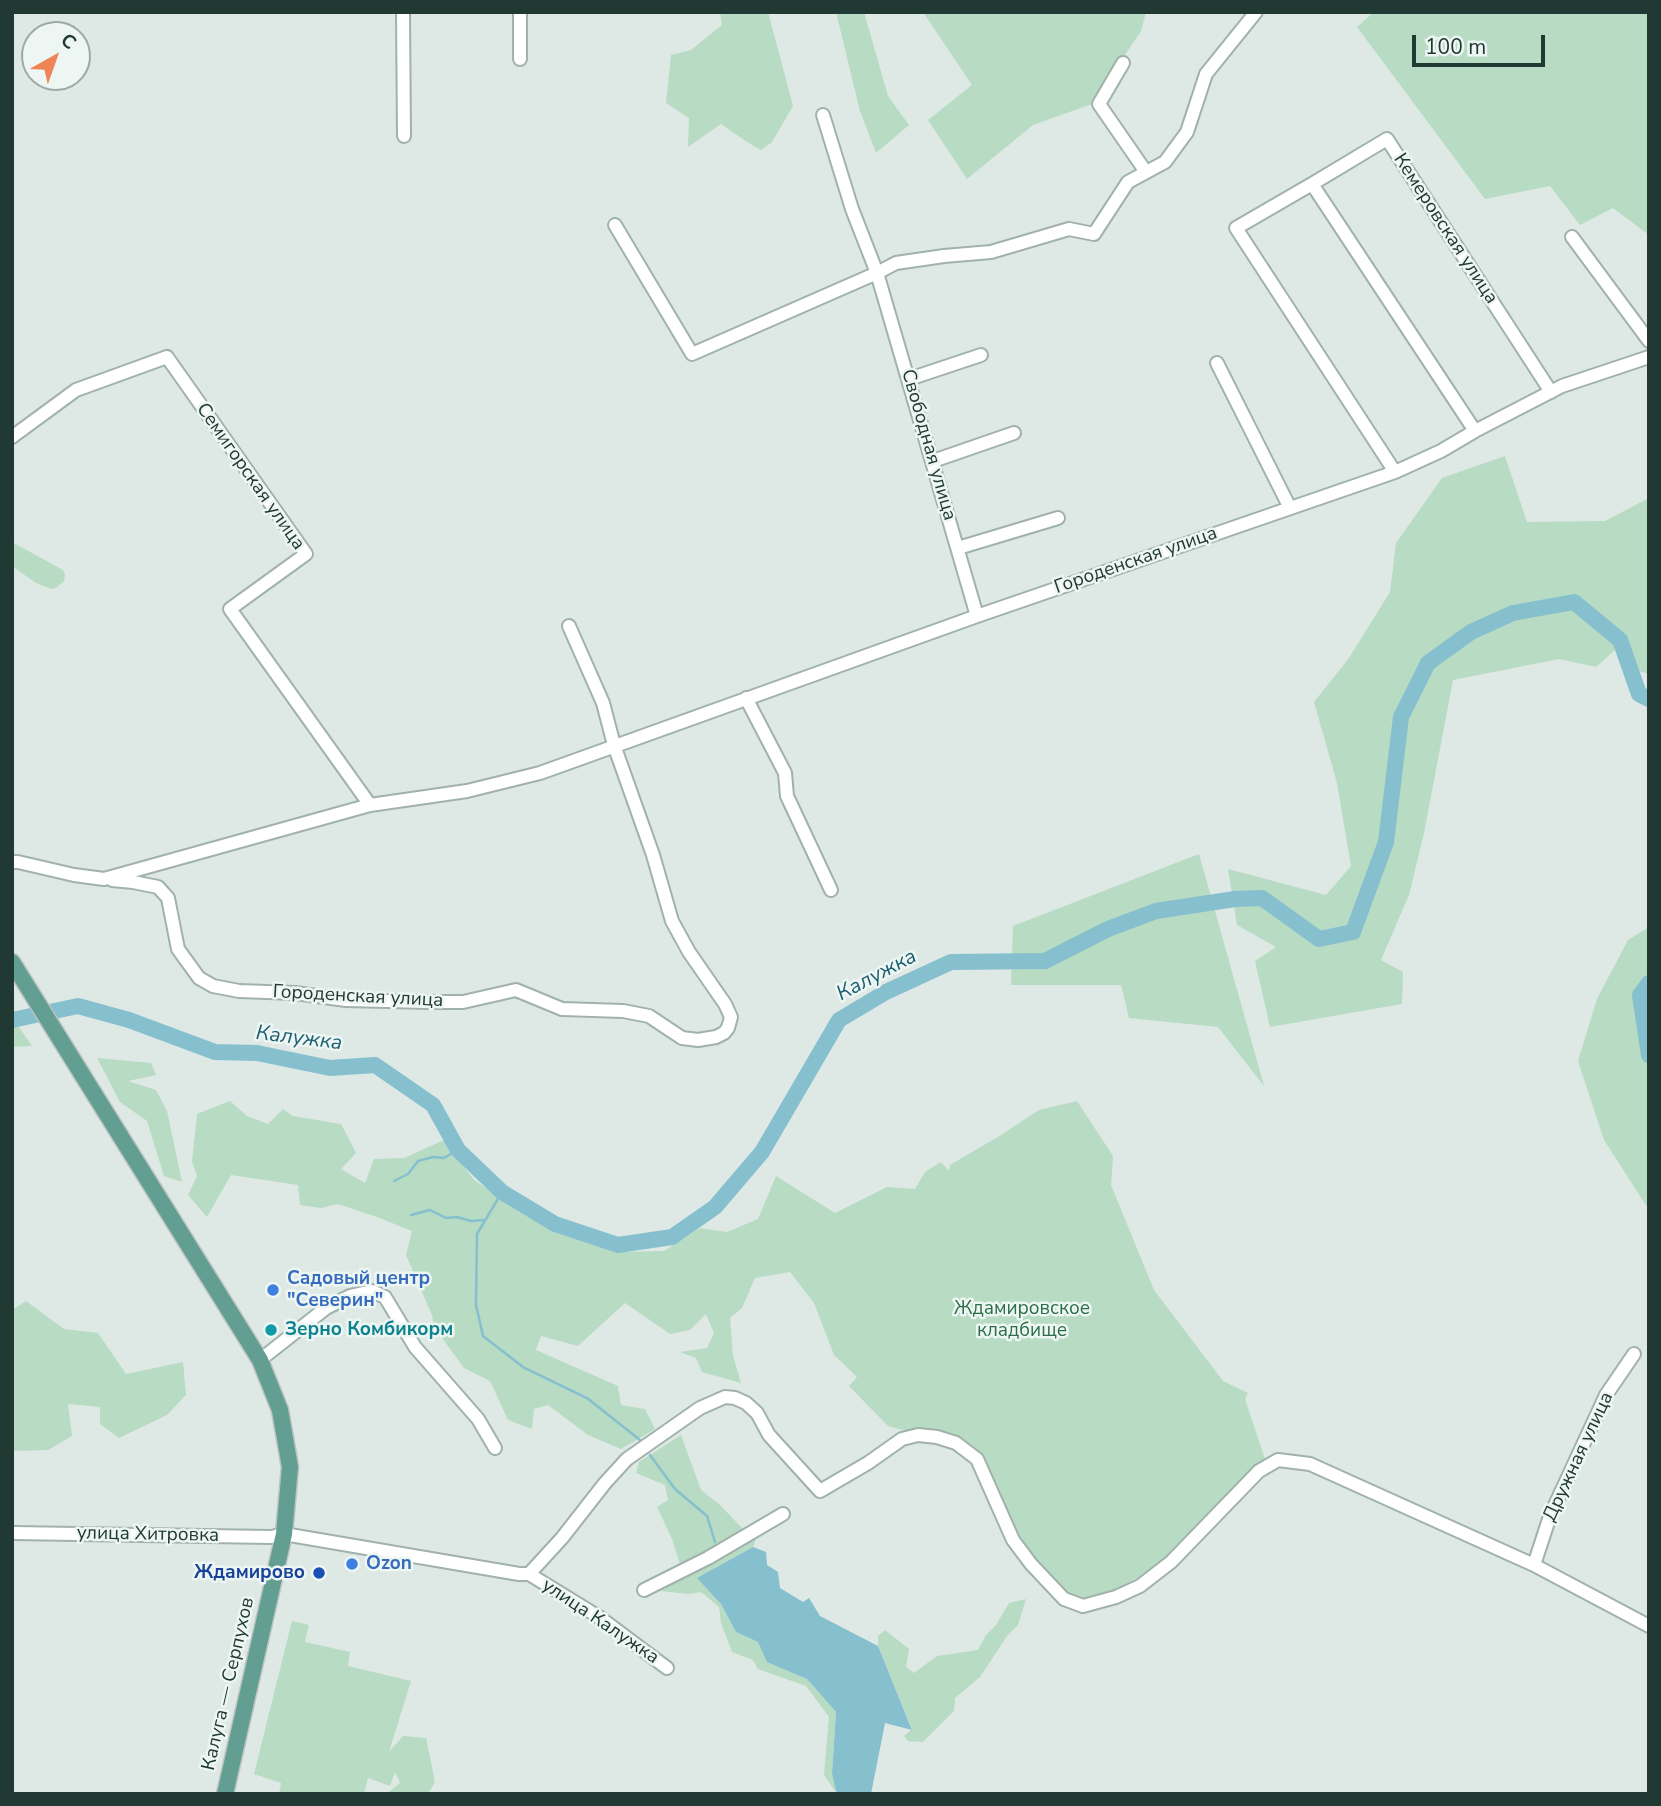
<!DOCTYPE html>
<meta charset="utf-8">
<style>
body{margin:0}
#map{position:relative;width:1661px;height:1806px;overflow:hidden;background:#dee9e5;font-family:"Nunito Sans",sans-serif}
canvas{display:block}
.frame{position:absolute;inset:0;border:14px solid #203933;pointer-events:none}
.north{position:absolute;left:21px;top:21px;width:70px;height:70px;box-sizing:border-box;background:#eef6f3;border:2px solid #9caaa6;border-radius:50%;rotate:40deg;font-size:19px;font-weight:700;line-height:28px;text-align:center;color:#203933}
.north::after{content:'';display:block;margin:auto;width:24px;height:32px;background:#ef8557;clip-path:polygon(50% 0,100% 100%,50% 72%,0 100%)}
.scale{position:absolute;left:1412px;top:35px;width:133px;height:32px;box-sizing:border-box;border:4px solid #203933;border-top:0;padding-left:9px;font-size:21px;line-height:24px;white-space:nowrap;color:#203933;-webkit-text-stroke:5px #eef6f3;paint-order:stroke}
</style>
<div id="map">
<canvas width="1661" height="1806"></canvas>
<div class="frame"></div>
<div class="north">С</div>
<div class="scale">100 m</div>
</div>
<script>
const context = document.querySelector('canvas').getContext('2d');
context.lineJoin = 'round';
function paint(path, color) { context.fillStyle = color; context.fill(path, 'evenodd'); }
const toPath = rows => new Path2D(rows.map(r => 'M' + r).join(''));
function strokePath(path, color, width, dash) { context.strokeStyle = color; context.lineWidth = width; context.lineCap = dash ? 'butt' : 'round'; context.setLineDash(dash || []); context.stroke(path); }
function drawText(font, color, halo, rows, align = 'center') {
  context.font = font + ' "Nunito Sans",sans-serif'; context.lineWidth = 5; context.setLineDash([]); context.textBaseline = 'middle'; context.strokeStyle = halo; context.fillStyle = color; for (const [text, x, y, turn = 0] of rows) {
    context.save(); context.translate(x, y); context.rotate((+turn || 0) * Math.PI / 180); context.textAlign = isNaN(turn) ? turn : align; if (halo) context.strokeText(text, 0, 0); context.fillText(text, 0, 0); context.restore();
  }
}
const green = toPath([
 [720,12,768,12,793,106,772,142,761,150,747,142,721,124,688,147,689,118,666,103,671,55,691,50,722,25],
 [836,12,864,12,888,96,909,125,876,153,860,111],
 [923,12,1146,12,1141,31,1092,104,1033,125,967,179,928,120,972,85],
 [1374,12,1649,12,1649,235,1613,208,1580,225,1550,186,1485,199,1357,27],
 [1505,456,1527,522,1605,521,1649,498,1649,674,1639,671,1626,640,1596,667,1559,659,1453,680,1424,833,1409,895,1381,960,1403,972,1402,1004,1270,1027,1255,961,1276,947,1237,925,1228,869,1326,895,1351,866,1337,783,1314,702,1349,658,1390,592,1396,543,1442,478],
 [12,542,63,570,65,575,64,581,56,588,51,589,36,583,12,566],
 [1199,854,1264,1086,1218,1027,1129,1018,1121,985,1011,985,1013,926],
 [1649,927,1649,1210,1604,1140,1578,1061,1597,999,1628,940],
 [12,1017,32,1046,12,1047],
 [97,1058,151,1063,156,1075,128,1081,156,1090,167,1111,182,1182,164,1176,147,1121,120,1102],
 [230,1101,247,1116,268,1124,283,1109,293,1116,341,1124,356,1153,341,1169,365,1183,374,1159,404,1158,444,1140,474,1180,532,1218,617,1252,664,1251,700,1228,727,1232,758,1219,776,1176,835,1213,887,1187,915,1189,925,1172,941,1162,949,1171,950,1165,1001,1135,1039,1110,1077,1101,1113,1156,1111,1185,1154,1290,1223,1381,1248,1393,1245,1399,1265,1459,1170,1555,1140,1576,1108,1594,1087,1598,1072,1597,1054,1585,1023,1543,977,1454,910,1432,888,1426,849,1386,857,1377,834,1355,814,1303,790,1272,755,1278,742,1308,730,1318,733,1356,741,1383,702,1372,696,1358,680,1352,707,1348,714,1333,706,1314,690,1330,670,1334,625,1303,578,1346,541,1336,536,1350,618,1386,621,1405,645,1409,655,1429,621,1449,588,1435,548,1405,534,1409,532,1429,508,1420,490,1381,464,1368,434,1327,432,1315,406,1255,412,1231,377,1217,338,1204,321,1208,300,1205,298,1185,231,1175,207,1217,188,1195,197,1176,192,1162,197,1114],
 [26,1301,64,1329,98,1333,126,1374,183,1362,186,1395,167,1415,119,1438,100,1424,100,1407,68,1404,72,1436,48,1450,12,1451,12,1310],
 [681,1435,701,1490,720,1505,745,1531,681,1567,672,1539,657,1507,668,1500,665,1485,636,1473,639,1462],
 [757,1536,753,1547,698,1578,721,1604,736,1632,758,1642,768,1662,807,1679,836,1712,832,1773,837,1794,824,1775,829,1717,806,1686,758,1669,753,1660,732,1652,721,1623,719,1607,701,1592,689,1594,661,1591,679,1579],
 [1026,1599,1018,1625,1007,1636,980,1677,955,1698,954,1711,923,1742,908,1741,904,1736,912,1729,878,1646,878,1636,885,1630,909,1649,906,1667,914,1673,937,1656,978,1650,986,1635,996,1625,1009,1603],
 [292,1621,309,1625,305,1642,350,1652,348,1666,411,1681,389,1752,403,1736,426,1738,435,1782,428,1794,386,1794,400,1783,395,1772,390,1786,368,1778,364,1794,279,1794,281,1783,254,1774]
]);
const water = toPath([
 [753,1547,766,1552,767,1565,778,1572,780,1588,803,1602,809,1598,820,1616,878,1646,912,1730,885,1723,871,1794,837,1794,832,1774,836,1712,807,1679,767,1662,758,1642,736,1632,721,1604,697,1578]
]);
const stream = toPath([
 [394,1181,408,1174,418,1161,433,1157,444,1158,458,1150],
 [502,1192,477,1234,476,1305,483,1336,523,1367,587,1398,640,1440],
 [411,1215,430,1210,446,1218,457,1217,471,1221,485,1220],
 [650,1455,675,1489,707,1516,715,1542]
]);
const river = toPath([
 [1649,983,1640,995,1649,1055],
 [12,1020,78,1006,129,1020,215,1052,257,1053,330,1068,375,1065,433,1105,458,1150,502,1192,555,1224,618,1245,672,1237,715,1207,762,1152,839,1020,886,992,951,962,1045,961,1108,929,1156,911,1235,899,1262,898,1319,939,1353,932,1386,842,1401,717,1428,663,1471,632,1513,613,1574,602,1620,640,1639,694,1649,699]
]);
const minor = toPath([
 [403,12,404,136],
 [520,12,520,59],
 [1123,63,1099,104,1146,172],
 [823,115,852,209,877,273,977,616],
 [1312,184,1475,431],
 [615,225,692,354,877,273,896,263,944,256,991,252,1069,229,1094,234,1128,182,1165,162,1187,132,1206,74,1256,12],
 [1572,237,1649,341],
 [1217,363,1290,508],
 [909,379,981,355],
 [12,437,76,390,167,357,306,554,230,609,370,805],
 [933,461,1014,433],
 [1395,472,1236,228,1312,184,1387,139,1551,392],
 [958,548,1058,518],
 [746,698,785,773,787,796,831,890],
 [12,862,18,862,74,875,104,879,370,805,467,791,540,773,977,616,1395,472,1441,451,1475,431,1562,386,1649,357],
 [112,880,133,882,158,887,168,898,178,949,199,978,213,986,239,991,295,993,346,1000,429,1002,463,1002,516,990,562,1009,623,1011,649,1016,682,1038,698,1040,716,1037,724,1033,728,1028,731,1017,725,1004,689,952,672,921,653,855,614,745,603,703,569,626],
 [260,1360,326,1308,350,1296,372,1291,385,1297,415,1347,478,1419,495,1448],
 [12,1533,271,1537,284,1534,519,1574,529,1574,599,1617,667,1668],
 [1534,1565,1550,1516,1606,1395,1634,1354],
 [529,1574,562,1538,605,1483,627,1459,700,1408,725,1397,735,1398,746,1403,757,1413,769,1435,820,1491,868,1463,902,1439,918,1435,937,1437,956,1443,977,1459,1013,1540,1031,1564,1064,1599,1083,1606,1116,1597,1140,1586,1171,1562,1259,1471,1278,1460,1310,1464,1534,1565,1649,1626],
 [644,1590,708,1558,783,1514]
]);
const major = toPath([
 [12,962,260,1360,280,1410,290,1467,284,1534,225,1794]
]);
const markers = [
 [273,1290,7,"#3f7fe0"],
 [271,1330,7,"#0f9aa8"],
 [352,1564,7,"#3f7fe0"],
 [319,1573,7,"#1a4fb4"]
];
const streetNames = [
 ["Кемеровская улица",1445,229,57],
 ["Свободная улица",928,445,74],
 ["Семигорская улица",250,477,55],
 ["Городенская улица",1136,561,-19],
 ["Городенская улица",358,997,3],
 ["Дружная улица",1579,1457,-65],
 ["улица Хитровка",148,1535,1],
 ["улица Калужка",600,1622,34],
 ["Калуга — Серпухов",229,1684,-77]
];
const shopNames = [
 ["Садовый центр",287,1279],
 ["\"Северин\"",287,1301],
 ["Ozon",366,1564]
];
const parkNames = [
 ["Ждамировское",1022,1309],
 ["кладбище",1022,1331]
];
const cultureNames = [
 ["Зерно Комбикорм",285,1330]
];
const transitNames = [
 ["Ждамирово",305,1573]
];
const waterNames = [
 ["Калужка",877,976,-28],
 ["Калужка",299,1039,7]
];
paint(green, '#b7dbc3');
paint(water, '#86bfce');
strokePath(stream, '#86bfce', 2.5);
strokePath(river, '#86bfce', 16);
strokePath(minor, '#a1b1ac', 16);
strokePath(major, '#bcc4c2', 19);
strokePath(minor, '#fff', 12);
strokePath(major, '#639e92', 16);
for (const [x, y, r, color] of markers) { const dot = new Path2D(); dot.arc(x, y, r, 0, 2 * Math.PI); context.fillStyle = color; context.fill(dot); strokePath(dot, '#eef6f3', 2.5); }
drawText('19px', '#203933', '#eef6f3', streetNames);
drawText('bold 19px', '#366cbe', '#eef6f3', shopNames, 'left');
drawText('19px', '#2b6e49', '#eef6f3', parkNames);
drawText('bold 19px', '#0d838f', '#eef6f3', cultureNames, 'left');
drawText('bold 19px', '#164399', '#eef6f3', transitNames, 'right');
drawText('italic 21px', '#1c5f73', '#eef6f3', waterNames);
</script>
